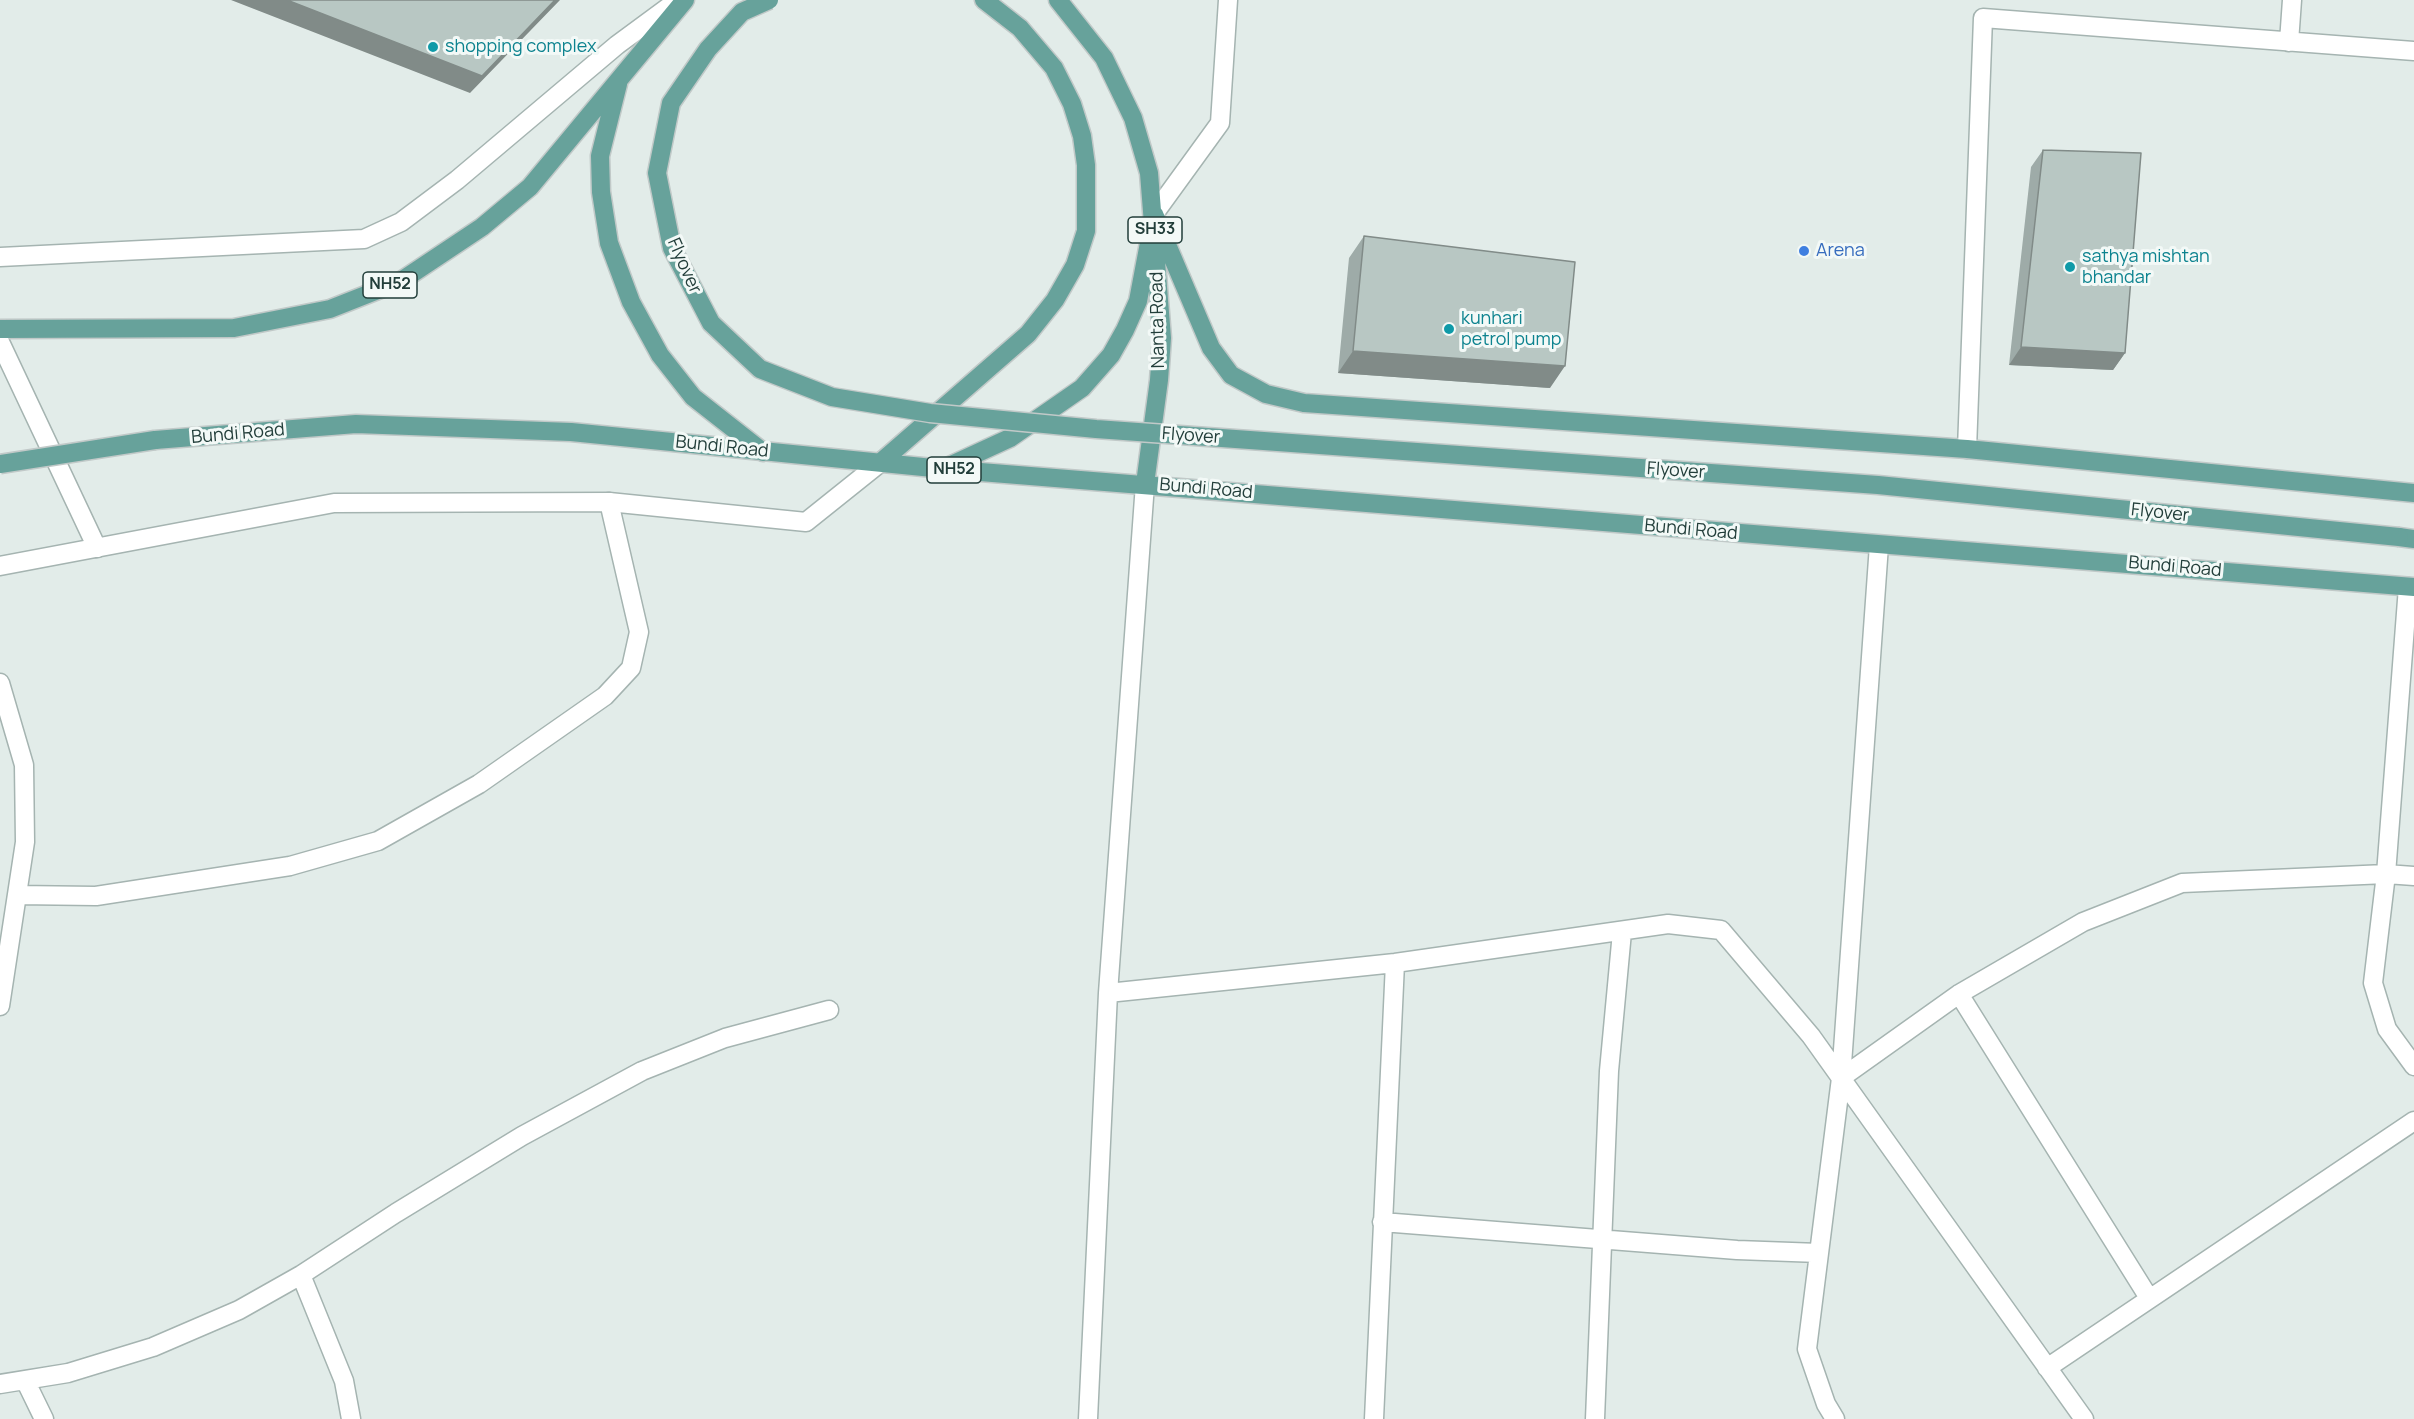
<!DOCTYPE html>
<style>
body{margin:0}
canvas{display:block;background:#e2ece9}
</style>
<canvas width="2414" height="1419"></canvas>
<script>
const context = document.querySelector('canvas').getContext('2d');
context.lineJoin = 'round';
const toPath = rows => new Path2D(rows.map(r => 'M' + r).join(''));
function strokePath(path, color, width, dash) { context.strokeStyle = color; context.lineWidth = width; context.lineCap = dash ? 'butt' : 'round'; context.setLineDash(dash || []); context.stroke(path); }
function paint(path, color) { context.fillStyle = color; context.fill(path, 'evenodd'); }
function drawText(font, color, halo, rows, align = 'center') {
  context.font = font + ' Manrope,sans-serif'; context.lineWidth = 6; context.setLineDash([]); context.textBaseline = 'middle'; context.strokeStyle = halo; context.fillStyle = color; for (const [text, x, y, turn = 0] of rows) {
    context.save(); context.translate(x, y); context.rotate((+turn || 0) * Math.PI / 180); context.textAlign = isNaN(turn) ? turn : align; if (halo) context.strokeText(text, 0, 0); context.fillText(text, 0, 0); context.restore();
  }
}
const minor = toPath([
 [2289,42,2292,0],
 [1154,214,1220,123,1228,0],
 [0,257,364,239,401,222,457,180,617,45,678,0],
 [0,342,97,548],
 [1967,449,1983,18,2414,51],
 [2408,587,2386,874,2373,983,2387,1029,2414,1066],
 [0,683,24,765,25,842,0,1006],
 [17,895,96,896,290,866,378,841,479,784,605,696,631,668,639,632,609,502],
 [1108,993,1395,963,1668,924,1721,930,1811,1036,2084,1419],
 [1959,994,2149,1298],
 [1841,1078,1959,994,2083,922,2182,883,2386,874,2414,876],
 [1382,1222,1737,1250,1819,1253],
 [301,1275,344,1381,351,1419],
 [2047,1368,2414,1121],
 [25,1380,44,1419],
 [0,1384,68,1373,153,1347,239,1310,301,1275,396,1213,522,1136,642,1071,725,1038,829,1010],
 [1088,1419,1108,993,1145,484],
 [1374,1419,1395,963],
 [1595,1419,1609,1071,1622,932],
 [1835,1419,1826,1404,1807,1349,1841,1078,1879,545]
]);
const tertiary = toPath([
 [0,566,334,503,609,502,806,522,881,462]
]);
const primary = toPath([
 [1058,0,1104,58,1133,118,1149,173,1162,338,1159,380,1145,484],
 [618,84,600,156,601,192,609,243,631,302,660,355,693,397,763,452],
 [1154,214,1211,348,1231,375,1266,394,1304,403,1967,449,2414,493],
 [0,329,234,328,330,309,401,281,482,227,530,187,685,0],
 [155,440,356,424,571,432,943,469,2414,587],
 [881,462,1028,334,1055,300,1075,265,1086,231,1086,165,1082,136,1072,104,1054,68,1020,28,984,0],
 [945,468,1010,438,1082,388,1111,355,1125,330,1138,301,1149,243],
 [2399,537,2414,539]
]);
const primaryBridge = toPath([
 [769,0,742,12,708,49,671,103,657,173,672,248,711,323,760,369,832,397,930,413,1096,429,1878,485,2399,537],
 [0,464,155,440]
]);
const wall = toPath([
 [2043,150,2125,353,2113,370,2009,365,2031,167],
 [1364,236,1550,388,1338,373,1349,258]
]);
const shadedWall = toPath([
 [231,0,560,0,470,93],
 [2021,347,2125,353,2113,370,2009,365],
 [1353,351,1565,366,1550,388,1338,373]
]);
const building = toPath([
 [287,0,555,0,482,76,287,0],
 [2043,150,2141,153,2125,353,2021,347,2043,150],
 [1364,236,1575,262,1565,366,1353,351,1364,236]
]);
const markers = [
 [433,47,6,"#0f9aa8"],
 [1804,251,6,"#3f7fe0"],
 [2070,267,6,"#0f9aa8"],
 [1449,329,6,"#0f9aa8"]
];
const shields = [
 [1155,230,54],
 [390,285,54],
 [954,470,54]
];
const shieldNames = [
 ["SH33",1155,230],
 ["NH52",390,285],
 ["NH52",954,470]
];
const cultureNames = [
 ["shopping complex",445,47],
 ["sathya mishtan",2082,257],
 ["bhandar",2082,278],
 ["kunhari",1461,319],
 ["petrol pump",1461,340]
];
const shopNames = [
 ["Arena",1816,251]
];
const streetNames = [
 ["Flyover",684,266,66],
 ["Nanta Road",1158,320,-91],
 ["Bundi Road",238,434,-5],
 ["Flyover",1191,436,4],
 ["Bundi Road",722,447,6],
 ["Flyover",1676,471,4],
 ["Bundi Road",1206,489,5],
 ["Flyover",2160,513,6],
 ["Bundi Road",1691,530,5],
 ["Bundi Road",2175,567,5]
];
strokePath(minor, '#a5b4b1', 21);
strokePath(tertiary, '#a5b4b1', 21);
strokePath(primary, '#c1c9c8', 21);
strokePath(minor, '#fff', 18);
strokePath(tertiary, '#fff', 18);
strokePath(primary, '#67a29b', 18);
strokePath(primaryBridge, '#c1c9c8', 21, []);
strokePath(primaryBridge, '#67a29b', 18);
paint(wall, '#9eaba8');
paint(shadedWall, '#818b88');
paint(building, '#b8c7c3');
strokePath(building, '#818b88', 1.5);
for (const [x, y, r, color] of markers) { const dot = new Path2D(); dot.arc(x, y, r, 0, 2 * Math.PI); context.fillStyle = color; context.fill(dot); strokePath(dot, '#f3f9f7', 2); }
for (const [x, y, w] of shields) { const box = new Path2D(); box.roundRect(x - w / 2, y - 13, w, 26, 4.5); context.fillStyle = '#f3f9f7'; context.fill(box); strokePath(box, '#223e3a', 1.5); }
drawText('bold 16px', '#223e3a', null, shieldNames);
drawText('18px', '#0d838f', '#f3f9f7', cultureNames, 'left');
drawText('18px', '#366cbe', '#f3f9f7', shopNames, 'left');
drawText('18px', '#223e3a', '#f3f9f7', streetNames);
</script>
